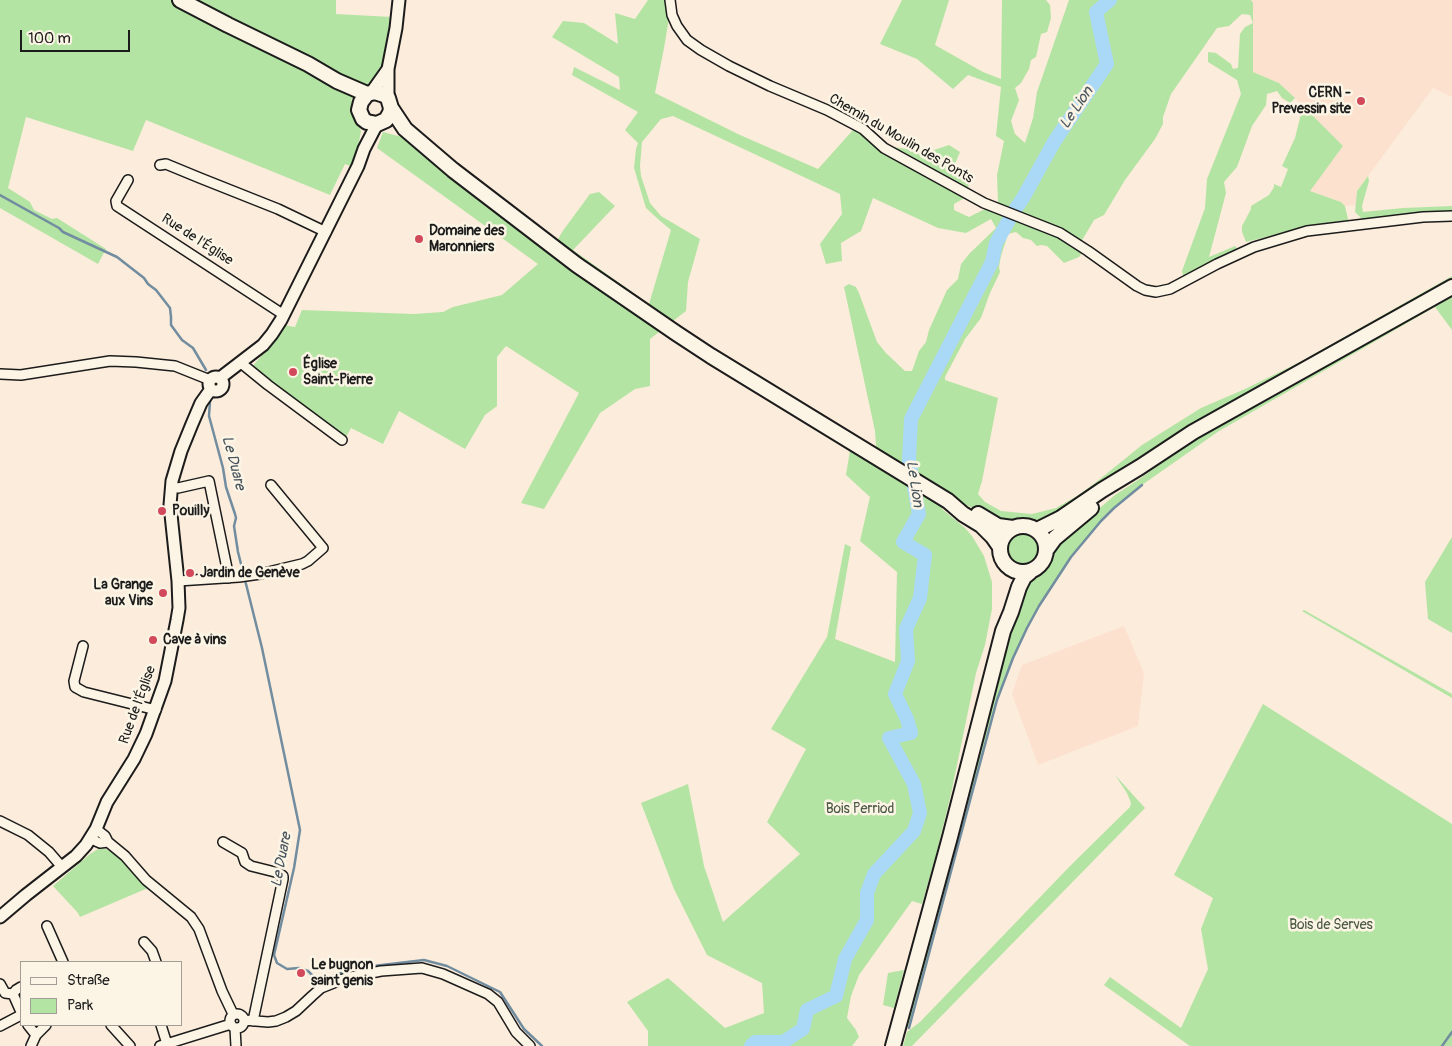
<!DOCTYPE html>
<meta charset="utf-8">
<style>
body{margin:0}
#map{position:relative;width:1452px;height:1046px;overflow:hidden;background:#fcecdb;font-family:Pangolin,sans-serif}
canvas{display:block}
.legend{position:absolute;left:20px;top:961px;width:162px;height:65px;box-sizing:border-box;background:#fcf5e5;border:1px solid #a29e95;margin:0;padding:6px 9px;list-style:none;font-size:15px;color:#1c1c1c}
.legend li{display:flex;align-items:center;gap:10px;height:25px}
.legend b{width:25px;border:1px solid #a29e95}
.scale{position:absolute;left:20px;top:30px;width:110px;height:22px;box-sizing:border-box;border:2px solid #1c1c1c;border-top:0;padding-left:6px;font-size:15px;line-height:18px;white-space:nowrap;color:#1c1c1c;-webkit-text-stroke:4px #fcf5e5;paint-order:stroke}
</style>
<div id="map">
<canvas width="1452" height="1046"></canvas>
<ul class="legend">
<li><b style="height:6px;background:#fcf5e5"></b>Straße</li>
<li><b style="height:14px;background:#b4e4a3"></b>Park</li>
</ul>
<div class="scale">100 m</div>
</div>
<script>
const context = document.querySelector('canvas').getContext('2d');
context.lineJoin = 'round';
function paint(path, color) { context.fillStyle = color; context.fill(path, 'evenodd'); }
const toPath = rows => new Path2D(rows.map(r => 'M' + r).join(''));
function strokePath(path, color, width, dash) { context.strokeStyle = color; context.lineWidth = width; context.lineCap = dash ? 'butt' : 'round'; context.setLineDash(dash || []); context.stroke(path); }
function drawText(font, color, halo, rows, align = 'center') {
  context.font = font + ' Pangolin,sans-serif'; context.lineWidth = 5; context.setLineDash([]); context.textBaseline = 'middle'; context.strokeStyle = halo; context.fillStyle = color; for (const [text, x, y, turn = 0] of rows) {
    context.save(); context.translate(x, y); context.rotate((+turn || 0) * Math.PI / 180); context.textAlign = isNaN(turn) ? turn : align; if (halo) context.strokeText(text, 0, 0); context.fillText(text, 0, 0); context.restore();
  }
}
const built = toPath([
 [1251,0,1452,0,1452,97,1433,88,1357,191,1356,205,1345,206,1341,202,1310,191,1308,111,1279,83,1253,72,1253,3],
 [1124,626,1144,673,1138,726,1038,765,1012,694,1022,665]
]);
const green = toPath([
 [0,0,336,0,336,14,392,17,387,48,379,77,371,86,361,89,351,100,355,105,355,115,361,131,357,153,353,167,345,164,330,195,146,120,133,151,26,117,8,188,30,202,34,210,52,219,57,218,106,249,98,264,0,208],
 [648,0,672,0,664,48,655,93,740,135,818,169,853,130,879,145,928,152,949,145,960,152,955,164,949,169,969,176,968,196,954,204,954,210,969,217,987,208,988,202,998,202,997,175,1004,141,996,136,1001,87,968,75,953,89,917,59,880,44,902,0,949,0,935,45,983,72,1001,79,1002,0,1046,0,1050,5,1051,18,1047,32,1041,34,1036,57,1031,60,1029,69,1021,83,1015,88,1019,100,1011,121,1015,134,1025,143,1033,118,1037,92,1069,0,1251,0,1253,3,1253,72,1279,83,1295,98,1290,103,1282,98,1277,91,1267,94,1266,105,1252,126,1237,167,1224,182,1226,193,1209,257,1235,246,1238,249,1236,254,1184,280,1182,271,1205,208,1207,179,1241,94,1237,80,1208,62,1208,52,1216,53,1231,64,1233,69,1238,68,1240,34,1245,27,1253,23,1250,15,1242,14,1229,26,1217,28,1171,94,1163,117,1163,124,1155,139,1125,180,1104,215,1094,220,1081,242,1083,252,1079,257,1064,263,1047,246,1041,245,1037,246,1031,240,1023,238,1016,232,1008,234,1001,256,999,267,1000,272,990,293,981,318,965,339,945,377,945,380,998,398,982,481,978,494,985,502,1001,511,1032,514,1056,508,1077,496,1095,483,1142,445,1201,408,1245,389,1302,361,1452,276,1452,281,1069,507,1039,523,1021,520,1008,523,1001,522,948,496,942,509,965,528,972,536,984,556,992,582,992,609,985,645,976,673,951,794,935,859,922,904,912,901,859,975,851,996,847,1018,856,1030,859,1037,852,1046,648,1046,648,1031,627,1002,668,978,725,1028,764,1013,762,983,707,955,674,889,641,803,688,784,704,866,723,922,800,854,767,822,806,749,771,729,827,637,845,544,851,547,835,639,895,662,897,572,860,541,870,497,846,475,850,450,875,464,876,446,875,431,844,287,849,284,856,287,859,293,877,342,886,353,905,371,912,371,919,351,926,342,929,330,947,290,958,279,961,264,970,253,996,228,991,219,966,233,938,228,873,198,861,231,841,243,842,261,826,264,820,244,842,214,840,194,673,116,661,119,642,142,640,166,641,176,650,203,661,216,700,239,688,282,686,311,650,339,650,386,635,389,600,413,544,509,521,503,579,393,506,346,497,357,497,406,485,415,465,449,399,411,383,444,351,428,346,437,268,383,251,368,275,340,284,325,295,327,302,310,414,314,443,312,453,307,502,295,538,264,377,148,383,132,402,137,550,254,562,232,590,194,599,192,615,206,573,250,649,304,671,230,659,220,646,208,634,168,636,149,638,143,625,130,638,112,572,75,574,67,620,90,619,77,552,37,563,21,584,23,618,44,615,13,635,19],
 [1303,106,1343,146,1310,191,1341,202,1345,206,1348,219,1350,221,1349,223,1297,231,1290,231,1246,242,1242,232,1242,226,1251,209,1251,206,1269,195,1274,187,1274,184,1281,187,1288,169,1282,166,1295,138],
 [1368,176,1369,181,1362,206,1363,212,1403,208,1452,206,1452,214,1363,220,1355,212,1357,191],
 [1452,295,1452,330,1435,307,1219,431,1142,485,1114,508,1101,521,1071,557,1055,580,1027,628,1005,676,997,700,909,1028,906,1026,1018,604,1029,580,1045,572,1049,566,1053,559,1056,546,1061,541,1115,495,1138,480,1182,448,1207,433],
 '1006 550a17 17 0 1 1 34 0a17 17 0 1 1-34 0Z',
 [1452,537,1452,633,1428,619,1425,582],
 [1304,610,1452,694,1452,698,1302,611],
 [1263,704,1452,824,1452,1046,1190,1046,1104,985,1110,977,1181,1028,1208,969,1201,929,1213,898,1174,875],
 [1115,775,1145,808,912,1046,903,1046,907,1032,920,1022,1071,865,1130,807,1131,803,1127,793],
 [104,848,115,854,148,888,80,917,78,913,53,886,90,854,98,849],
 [904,970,894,1008,883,1005,888,973]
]);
const stream = toPath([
 [0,195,59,228,63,232,117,257,144,278,148,284,156,290,170,308,171,317,171,325,182,340,193,348,206,370],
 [210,401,209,416,223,468,226,487,235,514,236,518,234,526,238,552,262,648,300,830,294,868,274,955,277,963,287,969,299,968,308,971,318,981,341,973,348,969,424,960,447,966,500,992,524,1029,542,1046],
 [909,1028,997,700,1013,658,1027,628,1039,606,1071,557,1101,521,1114,508,1142,485],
 [1442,1046,1452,1032]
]);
const river = toPath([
 [751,1046,755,1042,783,1042,803,1029,807,1010,836,996,845,959,867,920,867,893,874,874,914,831,920,813,914,784,889,738,911,733,907,719,895,694,908,661,906,629,920,598,925,555,903,542,919,514,909,460,911,419,992,262,996,243,1014,211,1023,198,1054,142,1107,64,1096,12,1110,0]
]);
const minor = toPath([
 [670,0,672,15,677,26,687,40,701,50,729,66,770,86,827,110,846,120,863,129,884,148,984,203,1060,233,1088,251,1137,286,1145,290,1156,292,1170,289,1217,264,1254,247,1307,231,1423,217,1452,216],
 [160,165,166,164,200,178,278,209,326,232],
 [128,180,116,201,117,206,284,315],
 [241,363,268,385,342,440],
 [0,374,21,375,110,361,136,362,175,366,210,380],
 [171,487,178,488,209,481,229,578],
 [178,581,239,577,260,574,302,564,308,561,323,548,271,485],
 [83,646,74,681,75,687,84,692,156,710],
 [0,821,28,835,49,852,62,867],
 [96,829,105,836,108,842,125,856,146,880,191,917,199,929,222,991,233,1014],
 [91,839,100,843,108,842],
 [223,842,242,853,245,862,251,866,279,873,283,876,283,879,253,1021],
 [47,926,63,962],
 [144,942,152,951,156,962],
 [0,984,5,993,13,994],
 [21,987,16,990,13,994,21,1012],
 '230 1021a7 7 0 1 1 14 0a7 7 0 1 1-14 0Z',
 [244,1020,268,1022,276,1021,286,1017,296,1011,312,996,321,988,346,978,381,971,422,968,443,974,488,994,498,1002,516,1032,530,1046],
 [28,1025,36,1035],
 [111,1025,130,1046],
 [161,1025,167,1044],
 [0,1026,21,1015],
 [235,1028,236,1046],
 [31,1046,36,1035,46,1025],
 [160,1046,231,1024]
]);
const tertiary = toPath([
 [371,93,388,69],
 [388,98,388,69,396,28,399,0],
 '209 384a7 7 0 1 1 14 0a7 7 0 1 1-14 0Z',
 [220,378,263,345,272,334,281,320,358,166,364,149,377,124],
 [0,917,26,895,76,856,86,845,96,829,107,802,134,759,146,734,165,681,177,620,179,608,178,581,170,505,172,481,181,451,192,424,201,403,211,389]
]);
const primary = toPath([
 [180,0,228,25,308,64,337,81,367,94],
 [391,108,390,113,386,120,377,124,367,122,363,119,359,110,361,102,367,94,375,92,384,95,388,98,391,108,405,129,453,170,577,265,676,333,711,356,948,501,963,514,981,525,993,537,1000,547],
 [978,514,998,526,1013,528],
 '1000 549a23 23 0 1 1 46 0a23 23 0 1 1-46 0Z',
 [1037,530,1061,518,1102,490,1140,467,1193,432,1452,287],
 [1047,549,1055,538,1091,508],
 [893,1046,950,837,1003,631,1011,612,1019,587,1024,577,1030,572]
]);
const markers = [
 [1361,101,5,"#d1495b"],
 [419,239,5,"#d1495b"],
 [293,372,5,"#d1495b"],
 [162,511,5,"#d1495b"],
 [190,573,5,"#d1495b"],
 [163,593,5,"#d1495b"],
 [153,640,5,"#d1495b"],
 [301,973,5,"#d1495b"]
];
const poiNames = [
 ["CERN -",1351,93,"right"],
 ["Prevessin site",1351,109,"right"],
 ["Domaine des",429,231],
 ["Maronniers",429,247],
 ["Église",303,364],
 ["Saint-Pierre",303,380],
 ["Pouilly",172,511],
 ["Jardin de Genève",200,573],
 ["La Grange",153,585,"right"],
 ["aux Vins",153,601,"right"],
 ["Cave à vins",163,640],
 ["Le bugnon",311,965],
 ["saint genis",311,981]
];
const streetNames = [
 ["Chemin du Moulin des Ponts",901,139,30],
 ["Rue de l'Église",197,240,33],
 ["Rue de l'Église",138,705,-70]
];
const parkNames = [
 ["Bois Perriod",860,809],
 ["Bois de Serves",1331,925]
];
const waterNames = [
 ["Le Lion",1077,108,-56],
 ["Le Duare",233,463,75],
 ["Le Lion",914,484,81],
 ["Le Duare",282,860,-79]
];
paint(built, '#fde1cf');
paint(green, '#b4e4a3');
strokePath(stream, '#718d9f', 2.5);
strokePath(river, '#aad8f7', 14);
strokePath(minor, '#1c1c1c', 12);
strokePath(tertiary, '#1c1c1c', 15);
strokePath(primary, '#1c1c1c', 18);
strokePath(minor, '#fcf5e5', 9);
strokePath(tertiary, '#fcf5e5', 11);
strokePath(primary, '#fcf5e5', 14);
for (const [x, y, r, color] of markers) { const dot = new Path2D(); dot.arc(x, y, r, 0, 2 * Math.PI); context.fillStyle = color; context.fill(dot); strokePath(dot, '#fcf5e5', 2); }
drawText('bold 14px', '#1c1c1c', '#fcf5e5', poiNames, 'left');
drawText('14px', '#1c1c1c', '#fcf5e5', streetNames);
drawText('14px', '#4a5844', '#fcf5e5', parkNames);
drawText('italic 15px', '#47545e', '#fcf5e5', waterNames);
</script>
